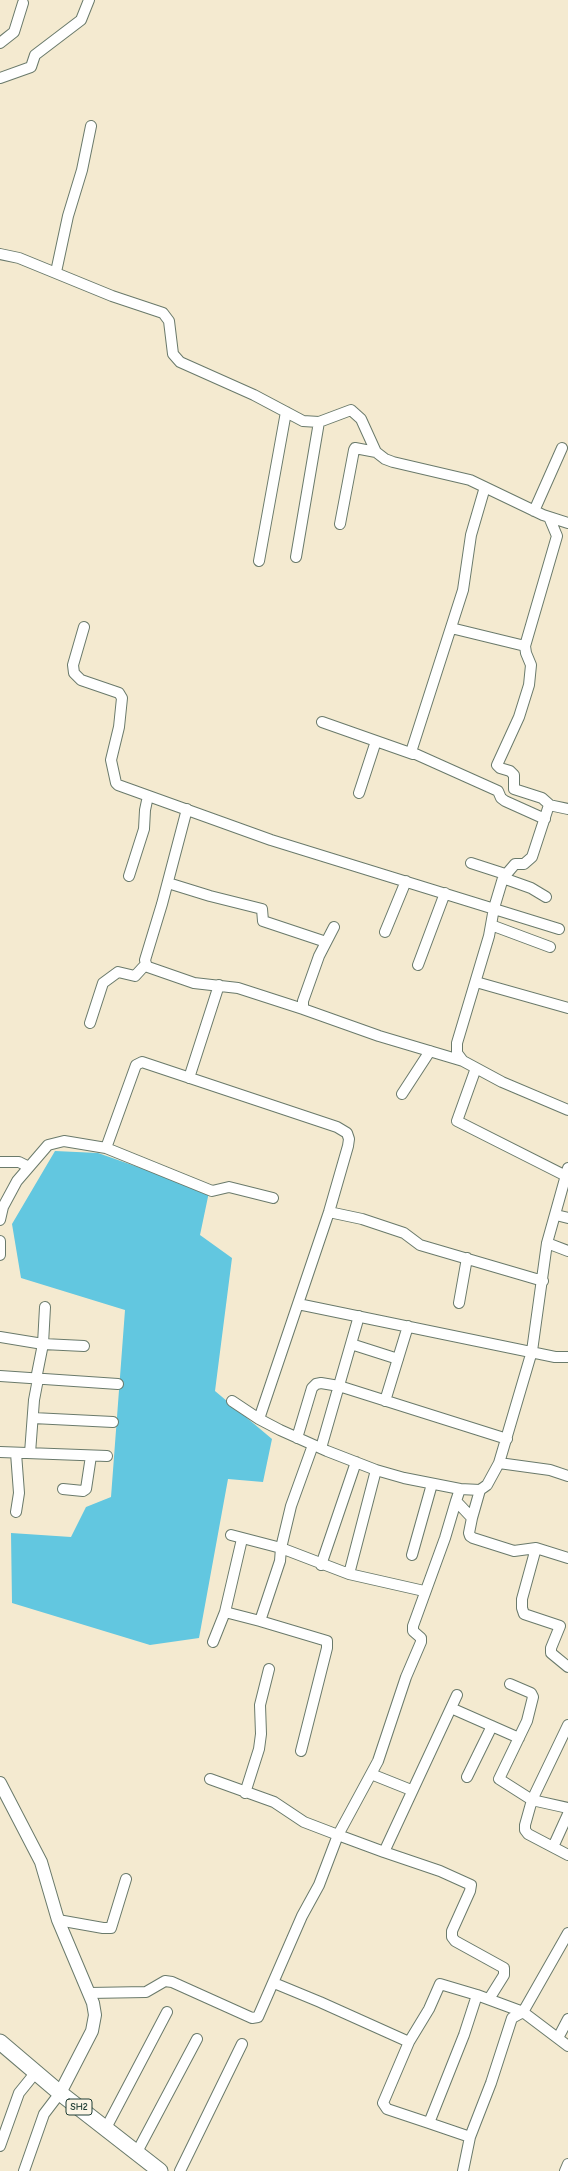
<!DOCTYPE html>
<style>
body{margin:0}
canvas{display:block;background:#f4ead0}
</style>
<canvas width="568" height="2171"></canvas>
<script>
const context = document.querySelector('canvas').getContext('2d');
context.lineJoin = 'round';
function paint(path, color) { context.fillStyle = color; context.fill(path, 'evenodd'); }
const toPath = rows => new Path2D(rows.map(r => 'M' + r).join(''));
function strokePath(path, color, width, dash) { context.strokeStyle = color; context.lineWidth = width; context.lineCap = dash ? 'butt' : 'round'; context.setLineDash(dash || []); context.stroke(path); }
function drawText(font, color, halo, rows, align = 'center') {
  context.font = font + ' "Comic Neue",sans-serif'; context.lineWidth = 3.5; context.setLineDash([]); context.textBaseline = 'middle'; context.strokeStyle = halo; context.fillStyle = color; for (const [text, x, y, turn = 0] of rows) {
    context.save(); context.translate(x, y); context.rotate((+turn || 0) * Math.PI / 180); context.textAlign = isNaN(turn) ? turn : align; if (halo) context.strokeText(text, 0, 0); context.fillText(text, 0, 0); context.restore();
  }
}
const water = toPath([
 [55,1151,98,1153,209,1192,200,1235,232,1258,215,1391,272,1439,263,1482,228,1479,199,1638,150,1645,12,1603,11,1533,71,1537,86,1507,111,1497,125,1310,21,1278,12,1224]
]);
const minor = toPath([
 [0,43,14,32,23,3],
 [0,78,31,67,35,55,81,20,89,0],
 [0,254,19,258,112,296,163,313,169,321,173,354,180,362,254,395,303,421,319,422,351,410,361,419,376,452,385,459,393,462,470,480,543,515,568,523],
 [56,272,68,216,82,170,91,126],
 [485,487,471,535,463,590,411,752,498,791,501,798,505,801,545,819],
 [534,511,562,448],
 [549,517,557,536,525,646,526,653,531,665,529,685,519,717,497,765,500,768,510,771,514,775,514,789,542,798,551,806],
 [340,524,354,450,355,448,376,452],
 [296,557,319,422],
 [259,561,286,412],
 [84,627,73,665,74,673,81,680,119,693,122,698,119,727,111,760,116,783,118,785,271,840,559,929],
 [451,628,525,646],
 [322,722,413,754],
 [359,793,376,741],
 [187,809,162,904,145,960,146,964,148,967,194,983,238,988,303,1009],
 [568,809,549,805,532,857,524,864,515,864,503,878,494,908,489,936,457,1043,457,1053,463,1061,502,1082,568,1110],
 [471,863,505,874],
 [129,876,144,829,145,810,148,796],
 [503,878,531,888,546,897],
 [168,883,210,896,262,909,263,921,326,942],
 [491,925,550,947],
 [334,927,319,956,303,1001,303,1009,379,1036,463,1061],
 [385,932,406,881],
 [418,965,445,893],
 [476,982,568,1008],
 [90,1023,103,983,118,972,135,976,146,964],
 [476,1068,457,1121,566,1176],
 [189,1078,219,985],
 [402,1094,430,1051],
 [0,1162,19,1162,29,1167],
 [568,1168,547,1243,532,1351,499,1463,487,1485,480,1490,460,1489,456,1501,472,1518,469,1533,470,1536,473,1538,514,1551,536,1548,568,1558],
 [329,1212,362,1219,404,1233,420,1245,543,1281],
 [556,1215,568,1218],
 [0,1220,3,1207,17,1181,48,1145,64,1141,106,1148],
 [0,1241,0,1255],
 [547,1243,568,1251],
 [459,1303,467,1258],
 [298,1304,555,1357,568,1357],
 [0,1337,43,1344,84,1346],
 [351,1344,398,1359],
 [0,1376,118,1384],
 [36,1379,43,1344,45,1307],
 [232,1401,259,1419,280,1430,327,1451,376,1470,404,1478,460,1489],
 [385,1401,408,1326],
 [33,1418,113,1422],
 [259,1419,329,1212,348,1146,349,1139,347,1133,337,1127,142,1062,136,1065,106,1148,212,1191,229,1187,273,1198],
 [297,1438,312,1388,316,1384,321,1383,339,1386,507,1439],
 [321,1448,359,1316],
 [0,1452,107,1456],
 [16,1453,19,1493,16,1512],
 [30,1453,34,1400,38,1379],
 [499,1463,550,1470,568,1476],
 [63,1489,83,1491,86,1489,91,1456],
 [472,1518,480,1490],
 [231,1535,281,1548,349,1574,424,1591],
 [536,1548,522,1599,522,1608,524,1614,560,1626,551,1648,551,1653,568,1667],
 [412,1555,432,1484],
 [321,1565,356,1462],
 [349,1574,376,1470],
 [225,1612,242,1539],
 [213,1642,225,1612,260,1621],
 [510,1684,531,1693,533,1697,527,1721,499,1779,532,1800,525,1825,525,1830,528,1834,568,1855],
 [457,1695,384,1852,440,1871,471,1885,470,1891,452,1931,452,1937,455,1941,504,1968,504,1975,489,1999],
 [451,1708,519,1738],
 [568,1725,532,1800,568,1808],
 [301,1751,327,1648,327,1641,260,1621,280,1561,281,1548,291,1506,313,1445],
 [371,1774,411,1790],
 [467,1777,492,1726],
 [245,1793,259,1749,261,1734,260,1705,269,1669],
 [553,1847,568,1814],
 [384,1852,338,1835,378,1761,406,1677,421,1642,421,1638,413,1631,413,1626,445,1538,456,1501],
 [58,1920,103,1928,111,1928,126,1879],
 [274,1983,320,2002,409,2042,383,2103,387,2109,429,2123],
 [89,1993,146,1992,165,1981,172,1982,252,2018,258,2017,302,1916,319,1885,338,1835,304,1822,274,1802,210,1779],
 [558,2038,568,2019],
 [409,2042,429,2009,440,1984,477,1995],
 [106,2128,167,2012],
 [470,2137,429,2123,464,2035,477,1995,523,2012,568,2046],
 [0,2146,19,2093,36,2072],
 [137,2152,197,2039],
 [24,2171,44,2114,60,2093],
 [180,2171,242,2044],
 [463,2171,470,2137,491,2083,512,2018,523,2012,568,1933],
 [565,2171,568,2164]
]);
const tertiary = toPath([
 [0,1783,41,1862,58,1920,93,2003,95,2015,92,2031,60,2093]
]);
const primary = toPath([
 [0,2042,60,2093,160,2171]
]);
const shields = [
 [79,2107,26]
];
const shieldNames = [
 ["SH2",79,2107]
];
paint(water, '#62c7e0');
strokePath(minor, '#6a7a6b', 12);
strokePath(tertiary, '#6a7a6b', 14);
strokePath(primary, '#6a7a6b', 17);
strokePath(minor, '#fff', 10);
strokePath(tertiary, '#fff', 12);
strokePath(primary, '#fff', 15);
for (const [x, y, w] of shields) { const box = new Path2D(); box.roundRect(x - w / 2, y - 8, w, 16, 3); context.fillStyle = '#fcf5e5'; context.fill(box); strokePath(box, '#1f3d34', 1); }
drawText('bold 10px', '#1f3d34', null, shieldNames);
</script>
